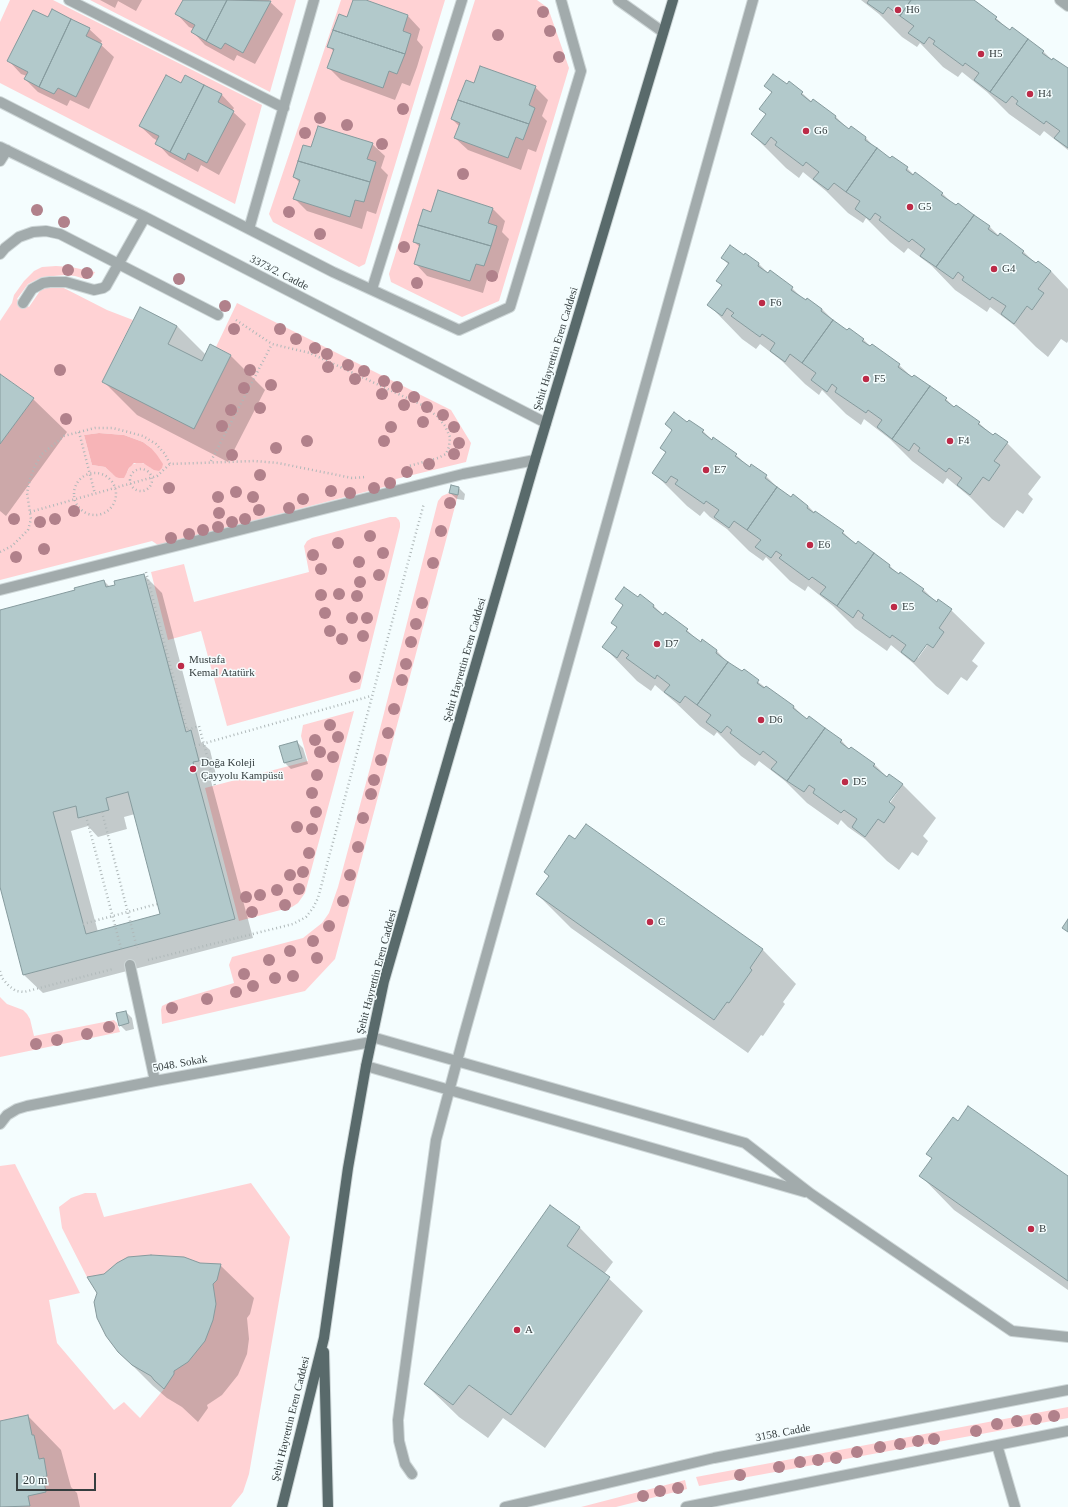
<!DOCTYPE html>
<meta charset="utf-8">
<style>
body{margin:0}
#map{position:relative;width:1068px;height:1507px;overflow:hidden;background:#f4fdfe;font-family:"Times New Roman",serif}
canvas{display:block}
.scale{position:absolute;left:16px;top:1473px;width:80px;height:18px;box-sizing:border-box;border:2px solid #353e3f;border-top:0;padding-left:5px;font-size:12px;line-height:14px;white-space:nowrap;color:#353e3f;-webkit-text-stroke:3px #f4fdfe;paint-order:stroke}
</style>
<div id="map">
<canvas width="1068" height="1507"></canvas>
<div class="scale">20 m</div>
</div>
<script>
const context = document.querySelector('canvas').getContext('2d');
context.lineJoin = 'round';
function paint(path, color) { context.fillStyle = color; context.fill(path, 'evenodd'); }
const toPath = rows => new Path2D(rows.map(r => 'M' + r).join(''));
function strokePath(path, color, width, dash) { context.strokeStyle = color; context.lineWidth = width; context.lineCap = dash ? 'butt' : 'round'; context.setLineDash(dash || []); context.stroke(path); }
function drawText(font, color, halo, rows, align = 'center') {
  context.font = font + ' "Times New Roman",serif'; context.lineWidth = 3; context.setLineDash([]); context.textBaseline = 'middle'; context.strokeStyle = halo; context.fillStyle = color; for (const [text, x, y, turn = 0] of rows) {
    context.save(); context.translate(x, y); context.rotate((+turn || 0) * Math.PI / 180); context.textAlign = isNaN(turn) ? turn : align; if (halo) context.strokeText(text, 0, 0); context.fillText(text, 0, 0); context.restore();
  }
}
const green = toPath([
 [10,0,53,0,262,105,235,204,0,83,0,22],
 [90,0,296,0,270,92],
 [341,0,445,0,365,264,359,267,273,222,269,214],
 [475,0,537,0,548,8,569,68,499,301,462,317,391,282,389,274],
 [56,266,71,267,95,272,92,277,85,279,75,276,65,275,42,277,28,284,17,299,29,307,42,288,60,286,107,310,133,320,102,382,194,428,231,355,216,347,237,303,451,410,471,443,466,462,396,479,396,484,158,545,152,541,0,580,0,444,34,398,0,374,0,321,12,303,14,295,24,281,34,271,42,267],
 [99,433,124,435,143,442,151,448,151,468,148,465,139,462,131,465,127,472,113,474,105,467,92,465,84,435],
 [449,493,458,495,335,959,305,991,162,1024,161,1010,162,1006,170,1002,234,983,229,965,232,957,303,938,322,923,329,913,338,887,370,768,438,501,442,496],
 [390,517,396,517,399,520,400,523,400,527,360,689,227,726,201,631,168,640,151,572,184,564,194,602,309,572,304,546,307,541,312,538],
 [354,711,305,893,298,903,292,907,239,921,205,788,308,761,301,736,303,725],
 [0,997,7,1004,23,1010,27,1014,30,1019,34,1036,114,1020,117,1023,120,1032,0,1057],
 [15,1164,80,1293,49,1300,57,1343,114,1410,124,1402,140,1418,164,1389,154,1380,151,1376,132,1365,118,1352,106,1336,97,1318,94,1302,97,1293,87,1277,62,1228,59,1207,71,1198,85,1193,96,1193,104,1217,251,1183,290,1237,249,1474,243,1492,231,1507,0,1507,0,1166],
 [1068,1407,1068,1418,699,1486,696,1477],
 [685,1480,687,1489,616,1507,581,1507]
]);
const water = toPath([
 [99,433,124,435,143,442,151,448,157,455,163,464,162,468,159,471,154,470,143,463,134,463,129,468,124,478,119,478,116,477,105,467,92,465,84,435]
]);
const shadow = toPath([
 [100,0,142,0,136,11,118,1,115,8],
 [184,0,270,0,269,1,283,14,255,64,237,55,234,61,205,45,193,32,194,29,189,27,177,14],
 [354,0,363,0,408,16,420,29,417,40,423,47,417,67,410,86,402,83,395,100,341,80,329,68,334,52,329,46,347,18],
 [861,0,972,0,996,18,1009,30,1043,51,1053,61,1068,69,1068,150,1044,131,1040,136,1009,114,987,92,962,72,958,77,943,67,920,43,917,47,902,37,879,14],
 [48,19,89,29,102,41,100,44,114,57,89,109,70,100,67,106,38,92,25,79,27,76,21,74,9,61],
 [185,76,222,95,234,108,232,111,246,124,219,175,201,165,198,172,169,156,157,143,158,141,153,138,140,126,181,84],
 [474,84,535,87,548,100,542,116,547,121,536,152,528,149,521,170,468,150,455,138,459,126,452,119],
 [787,85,802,93,812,102,814,100,836,117,848,129,850,130,851,127,866,138,878,151,891,160,892,158,907,168,914,175,942,193,955,206,958,205,990,227,999,236,1023,251,1037,265,1051,271,1068,289,1068,341,1067,343,1061,339,1048,357,1036,347,1015,326,990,307,987,312,955,290,932,266,908,248,904,253,890,242,866,218,863,223,848,213,826,191,803,172,799,178,786,168,752,134,766,115,761,109,772,93,766,86],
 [372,144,385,156,381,168,388,175,376,214,367,211,362,229,307,211,295,199,300,183,294,177,311,149],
 [492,208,505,221,502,232,509,239,497,278,488,276,483,293,427,276,415,263,420,247,414,242,432,213],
 [745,254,759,264,769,274,792,288,806,302,808,299,822,309,835,322,847,331,863,339,871,347,899,365,913,378,946,399,955,408,956,406,979,423,993,436,1007,443,1041,477,1028,494,1033,499,1023,514,1017,510,1004,528,992,519,970,497,947,478,943,484,912,461,890,439,864,419,861,425,846,414,822,390,819,395,805,384,782,361,760,344,756,349,742,339,709,305,723,286,717,281,729,265,722,258,744,257],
 [140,308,177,326,206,355,211,346,231,356,265,390,228,462,137,415,103,381],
 [0,375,33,399,67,432,6,516,0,511],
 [666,424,688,424,703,431,713,441,714,439,736,455,749,467,766,476,780,490,791,498,808,506,815,513,843,532,855,544,857,545,858,543,890,566,899,575,901,573,924,590,937,603,951,610,985,643,972,661,978,666,967,681,961,677,948,695,936,686,913,663,891,645,887,651,855,628,833,606,808,586,805,591,790,581,766,557,763,561,749,551,727,529,710,517,704,511,700,516,687,506,653,472,666,453,661,448,673,431],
 [929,639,931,640,918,658,916,657],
 [459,488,465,494,464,500,457,499,450,493],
 [144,575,162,593,201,742,210,750,217,779,211,781,253,938,43,993,24,975,0,884,0,610,1,611,76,591,104,581,110,587],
 [135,814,161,915,98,932,71,831,88,826,98,837,127,829,124,817],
 [639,598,654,606,664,616,687,630,699,642,701,643,702,641,717,651,729,664,742,673,744,671,766,688,794,707,806,719,841,740,850,750,874,764,888,778,902,784,936,818,923,836,928,841,918,856,912,852,899,870,887,861,865,839,848,827,841,820,838,825,807,803,785,781,759,761,755,766,741,756,717,732,714,736,700,726,676,703,655,685,651,691,637,681,604,647,617,628,612,622,624,606,617,599],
 [898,789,899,790,887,807,886,806],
 [297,742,303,748,308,764,291,769,285,763,281,746],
 [586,825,763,950,796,984,783,1002,785,1004,763,1036,761,1035,748,1053,571,928,537,894],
 [126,1012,132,1018,134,1029,126,1031,120,1025],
 [928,1154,1068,1177,1068,1290,954,1210,921,1176,933,1159],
 [551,1207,580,1228,613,1262,604,1274,643,1311,545,1448,503,1418,488,1438,459,1417,425,1384],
 [199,1264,220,1265,254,1298,250,1314,247,1318,249,1339,247,1354,238,1375,222,1395,207,1405,208,1408,198,1422,182,1407,167,1398,153,1386,119,1352],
 [28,1416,61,1450,71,1487,77,1493,80,1507,0,1507,0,1422]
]);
const building = toPath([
 [183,0,227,0,206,41,191,32,195,25,175,14,183,0],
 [227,0,271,1,243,53,225,43,221,49,206,41,227,0],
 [353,0,366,0,408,15,403,31,411,34,405,54,333,30,339,14,347,17,353,0],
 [869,0,911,0,900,16,888,7,883,14,867,3,869,0],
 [911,0,974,0,997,17,995,19,1010,30,1012,27,1028,39,990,92,974,80,979,73,965,63,963,66,933,44,935,41,929,37,924,44,908,33,914,26,900,16,911,0],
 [52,9,71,19,39,87,24,79,28,72,7,61,33,10,48,17,52,9],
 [71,19,90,28,86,36,102,44,76,97,58,88,54,94,39,87,71,19],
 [333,30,405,54,397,74,389,71,383,88,327,68,334,49,327,47,333,30],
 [1028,39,1044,51,1042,53,1052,60,1053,58,1068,68,1068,148,1054,138,1060,131,1046,121,1044,124,1016,104,1018,101,1012,96,1006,103,990,92,1028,39],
 [480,66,536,86,529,105,535,108,529,124,458,100,466,80,474,83,480,66],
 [773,74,787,84,789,81,803,92,801,94,811,102,813,99,836,116,835,118,849,129,851,126,866,137,865,140,877,148,846,192,834,183,828,190,813,179,819,172,806,162,803,166,775,145,777,142,771,137,765,145,751,134,766,114,759,109,772,92,764,86,773,74],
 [166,75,181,83,185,75,204,85,170,152,155,144,159,136,139,126,166,75],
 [204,85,222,94,218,102,234,111,207,163,188,153,185,160,170,152,204,85],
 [458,100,529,124,523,140,516,137,508,158,454,138,460,123,451,119,458,100],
 [318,126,373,143,367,159,376,162,370,182,298,161,303,145,311,147,318,126],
 [877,148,890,158,892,156,908,167,906,170,913,175,915,172,943,193,941,195,956,205,958,203,974,215,936,267,920,256,925,249,912,239,909,242,879,220,881,217,875,213,870,220,855,209,860,201,846,192,877,148],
 [298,161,370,182,364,202,355,200,350,217,293,199,300,180,293,177,298,161],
 [438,190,493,208,488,223,497,226,491,246,418,225,423,209,431,212,438,190],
 [974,215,990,226,988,229,998,236,1000,233,1024,251,1022,253,1036,263,1038,261,1051,271,1038,289,1044,293,1032,310,1027,306,1014,324,1001,314,1006,306,992,297,990,300,962,280,964,277,958,272,953,279,936,267,974,215],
 [418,225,491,246,484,266,476,264,470,281,414,264,420,244,413,242,418,225],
 [730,245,744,255,745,253,759,263,758,266,768,273,770,270,793,287,791,290,806,300,807,298,822,309,821,311,833,320,802,363,790,354,785,362,770,351,775,343,762,334,760,337,731,316,734,313,727,308,722,316,707,305,722,285,716,281,729,263,721,258,730,245],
 [140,307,177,326,168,344,202,361,210,344,231,355,194,429,102,382,140,307],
 [833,320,847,330,849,328,864,339,862,341,870,346,872,344,900,364,898,367,912,377,914,375,930,386,892,439,877,427,882,420,868,410,866,413,835,392,837,388,832,384,827,392,811,380,816,373,802,363,833,320],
 [0,374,34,398,0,444,0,374],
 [930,386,947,398,945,400,954,407,956,405,980,422,978,424,993,435,995,433,1008,442,994,461,1000,465,989,481,983,477,970,495,957,485,962,478,949,468,946,472,918,451,920,448,914,443,909,451,892,439,930,386],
 [674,412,687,422,689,420,704,430,702,432,712,440,713,437,737,454,735,456,750,467,751,464,767,475,765,478,777,487,747,530,734,521,729,528,714,517,719,510,706,501,704,504,675,484,678,480,671,476,666,483,652,473,666,452,660,448,672,430,665,424,674,412],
 [451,485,459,487,458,495,449,493,451,485],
 [777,487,791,497,793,494,808,506,807,508,814,513,815,511,844,531,842,533,856,544,858,541,874,553,837,606,820,594,826,587,812,577,809,580,779,558,782,555,776,551,771,558,755,547,761,540,747,530,777,487],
 [874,553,890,565,889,567,899,574,900,572,924,589,922,591,937,602,938,599,952,609,939,628,944,632,933,648,927,644,914,662,901,652,906,645,892,635,890,638,862,618,864,615,858,610,853,618,837,606,874,553],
 [144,574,186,732,191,730,199,761,193,762,235,919,23,975,0,887,0,610,75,590,74,588,104,580,106,587,115,585,114,581,144,574],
 [128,792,160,914,86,934,53,812,76,806,78,818,109,810,106,798,128,792],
 [624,587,638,597,640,594,654,605,653,607,663,615,665,612,688,629,686,631,701,642,702,639,717,650,716,653,728,662,697,705,685,696,680,703,664,692,670,685,657,675,655,679,626,658,629,655,622,650,617,658,602,647,617,627,611,623,623,605,615,599,624,587],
 [728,662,742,671,744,669,759,680,757,683,764,688,766,686,794,706,793,708,807,719,809,716,825,728,787,781,771,769,777,762,763,751,760,755,730,733,732,730,727,726,721,733,706,722,711,715,697,705,728,662],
 [825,728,842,740,840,742,849,749,851,747,875,764,873,766,887,777,889,774,903,784,889,802,895,807,884,823,878,819,865,837,852,827,857,819,844,810,841,813,813,793,815,789,809,785,804,792,787,781,825,728],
 [297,741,302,758,284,763,279,746,297,741],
 [586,824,763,949,750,968,752,970,729,1003,727,1002,714,1020,536,894,549,876,544,872,569,835,575,839,586,824],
 [1068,919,1068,932,1062,928,1068,919],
 [126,1011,129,1023,119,1026,116,1013,126,1011],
 [968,1106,1068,1176,1068,1281,919,1176,932,1158,926,1154,953,1117,958,1121,968,1106],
 [550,1205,580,1227,567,1246,610,1277,511,1415,469,1385,453,1405,424,1384,550,1205],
 [151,1255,184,1257,200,1263,221,1264,217,1280,213,1284,216,1304,213,1320,205,1341,188,1362,174,1371,174,1374,164,1389,154,1380,151,1376,132,1365,118,1352,106,1336,97,1318,94,1302,97,1293,87,1277,104,1274,117,1263,128,1257,151,1255],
 [28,1415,32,1435,34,1435,39,1459,44,1458,47,1476,43,1477,46,1492,28,1496,30,1506,0,1507,0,1421,28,1415]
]);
const path = toPath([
 [236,320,272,344,310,353,422,405,437,416,445,426,450,437,449,447,446,454,438,458,409,466],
 [79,432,95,494],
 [211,461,272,344],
 '130 480a11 11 0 1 1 22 0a11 11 0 1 1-22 0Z',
 '74 494a21 21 0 1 1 42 0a21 21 0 1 1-42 0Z',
 [30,512,157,476,170,464],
 [0,552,12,546,28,530,31,519,27,493,30,479,35,466,42,454,64,436,95,428,113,428,143,436,156,444,165,454,170,464,255,461,278,463,352,478,365,477],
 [146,572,187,730,199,726,215,786],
 [195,746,371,696],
 [102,812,137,948],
 [86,816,121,948],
 [83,924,157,904],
 [148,960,293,924,306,917,313,908,318,898,424,503],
 [0,971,2,978,9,986,16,991,24,992,113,969]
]);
const minor = toPath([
 [69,0,284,108],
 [618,0,663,32],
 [1060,0,1068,6],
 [0,102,333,272,459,330,510,307,581,71,561,0],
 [0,147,145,217,546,423],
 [0,161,7,150],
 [249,229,314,0],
 [0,254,5,248,19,237,33,232,46,231,60,234,218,315],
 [372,289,462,0],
 [23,303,32,289,43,283,50,282,66,282,94,290,103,288,106,286,145,217],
 [0,590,463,474,535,460],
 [130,965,155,1081],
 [372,1037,745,1143,811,1194,1012,1331,1068,1337],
 [366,1066,805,1192],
 [0,1124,7,1115,17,1109,27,1106,155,1081,371,1042],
 [997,1445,1015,1507],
 [412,1474,405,1464,399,1441,398,1420,436,1140,464,1035,753,0],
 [505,1507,714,1458,1068,1390],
 [686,1507,1068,1431]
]);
const major = toPath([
 [324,1352,328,1507],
 [282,1507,324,1338,348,1168,366,1066,384,981,535,460,673,0]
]);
const trees = [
 [543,12],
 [550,31],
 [498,35],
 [559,57],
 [403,109],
 [320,118],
 [347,125],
 [305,133],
 [382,144],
 [463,174],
 [37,210],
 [289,212],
 [64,222],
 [320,234],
 [404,247],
 [68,270],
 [87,273],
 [492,276],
 [179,279],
 [417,283],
 [225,306],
 [234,329],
 [280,329],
 [296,339],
 [315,348],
 [327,354],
 [348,365],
 [328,367],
 [60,370],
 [250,370],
 [364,371],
 [355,379],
 [384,381],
 [271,385],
 [397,387],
 [244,388],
 [382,394],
 [414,397],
 [404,405],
 [427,407],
 [260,408],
 [231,410],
 [443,415],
 [66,419],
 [423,422],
 [222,426],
 [391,427],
 [454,427],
 [307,441],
 [384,441],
 [459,443],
 [276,448],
 [454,454],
 [232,455],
 [429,464],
 [407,472],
 [260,475],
 [390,483],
 [169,488],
 [374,488],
 [331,491],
 [236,492],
 [350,493],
 [218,497],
 [253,497],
 [303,499],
 [450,503],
 [289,508],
 [259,510],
 [74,511],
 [219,513],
 [14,519],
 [55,519],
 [245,519],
 [40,522],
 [232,522],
 [218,527],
 [203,530],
 [441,531],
 [189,534],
 [370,536],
 [171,538],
 [338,543],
 [44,549],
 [383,553],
 [313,555],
 [16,557],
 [359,562],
 [433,563],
 [321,569],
 [379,575],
 [360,582],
 [339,594],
 [321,595],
 [357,596],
 [422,603],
 [325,613],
 [352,618],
 [367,618],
 [416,624],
 [330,631],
 [363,636],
 [342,639],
 [411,642],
 [406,664],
 [355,677],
 [402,680],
 [394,709],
 [330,725],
 [388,733],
 [338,737],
 [315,740],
 [320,752],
 [333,757],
 [381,760],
 [317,775],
 [374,780],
 [312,793],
 [371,794],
 [316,812],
 [363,818],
 [297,827],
 [312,829],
 [358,847],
 [309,853],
 [303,872],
 [290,875],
 [350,875],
 [299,889],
 [277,890],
 [260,895],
 [246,897],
 [343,901],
 [285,905],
 [252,912],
 [329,926],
 [313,941],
 [290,951],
 [317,958],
 [269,960],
 [244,974],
 [293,976],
 [275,978],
 [253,986],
 [236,992],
 [207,999],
 [172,1008],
 [109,1027],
 [87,1034],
 [57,1040],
 [36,1044],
 [1054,1416],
 [1036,1419],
 [1017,1421],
 [997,1424],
 [976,1431],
 [934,1439],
 [918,1441],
 [900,1444],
 [880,1447],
 [857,1452],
 [836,1458],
 [818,1460],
 [800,1462],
 [779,1467],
 [740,1475],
 [678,1488],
 [660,1491],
 [643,1496]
];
const markers = [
 [898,10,4,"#bc2b48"],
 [981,54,4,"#bc2b48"],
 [1030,94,4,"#bc2b48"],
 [806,131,4,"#bc2b48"],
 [910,207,4,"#bc2b48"],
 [994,269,4,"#bc2b48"],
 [762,303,4,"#bc2b48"],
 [866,379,4,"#bc2b48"],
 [950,441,4,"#bc2b48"],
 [706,470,4,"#bc2b48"],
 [810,545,4,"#bc2b48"],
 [894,607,4,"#bc2b48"],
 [657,644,4,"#bc2b48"],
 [181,666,4,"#bc2b48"],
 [761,720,4,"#bc2b48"],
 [193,769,4,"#bc2b48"],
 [845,782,4,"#bc2b48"],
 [650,922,4,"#bc2b48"],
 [1031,1229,4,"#bc2b48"],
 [517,1330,4,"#bc2b48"]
];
const poiNames = [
 ["H6",906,10],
 ["H5",989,54],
 ["H4",1038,94],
 ["G6",814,131],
 ["G5",918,207],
 ["G4",1002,269],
 ["F6",770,303],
 ["F5",874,379],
 ["F4",958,441],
 ["E7",714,470],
 ["E6",818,545],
 ["E5",902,607],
 ["D7",665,644],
 ["Mustafa",189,660],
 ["Kemal Atatürk",189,673],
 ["D6",769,720],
 ["Doğa Koleji",201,763],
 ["Çayyolu Kampüsü",201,776],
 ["D5",853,782],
 ["C",658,922],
 ["B",1039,1229],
 ["A",525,1330]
];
const streetNames = [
 ["3373/2. Cadde",279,273,27],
 ["Şehit Hayrettin Eren Caddesi",556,349,-73],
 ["Şehit Hayrettin Eren Caddesi",465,660,-74],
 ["Şehit Hayrettin Eren Caddesi",377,972,-75],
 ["5048. Sokak",180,1064,-10],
 ["Şehit Hayrettin Eren Caddesi",291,1419,-76],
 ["3158. Cadde",783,1433,-11]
];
paint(green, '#ffd2d4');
paint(water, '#f7b4b7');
paint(shadow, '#0003');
paint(building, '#b2c9cb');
strokePath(building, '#869b9e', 1);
strokePath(minor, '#ced7d8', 12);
strokePath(major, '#ced7d8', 12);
strokePath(path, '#afb8b9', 2.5, [1, 3]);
strokePath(minor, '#a2abac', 10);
strokePath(major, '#596a6b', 10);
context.fillStyle = '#b1818b';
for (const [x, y] of trees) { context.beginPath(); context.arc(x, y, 6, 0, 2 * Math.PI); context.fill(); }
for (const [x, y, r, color] of markers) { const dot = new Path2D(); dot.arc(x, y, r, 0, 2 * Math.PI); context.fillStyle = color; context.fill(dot); strokePath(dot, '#f4fdfe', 1.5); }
drawText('11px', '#353e3f', '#f4fdfe', poiNames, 'left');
drawText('11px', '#353e3f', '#f4fdfe', streetNames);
</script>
